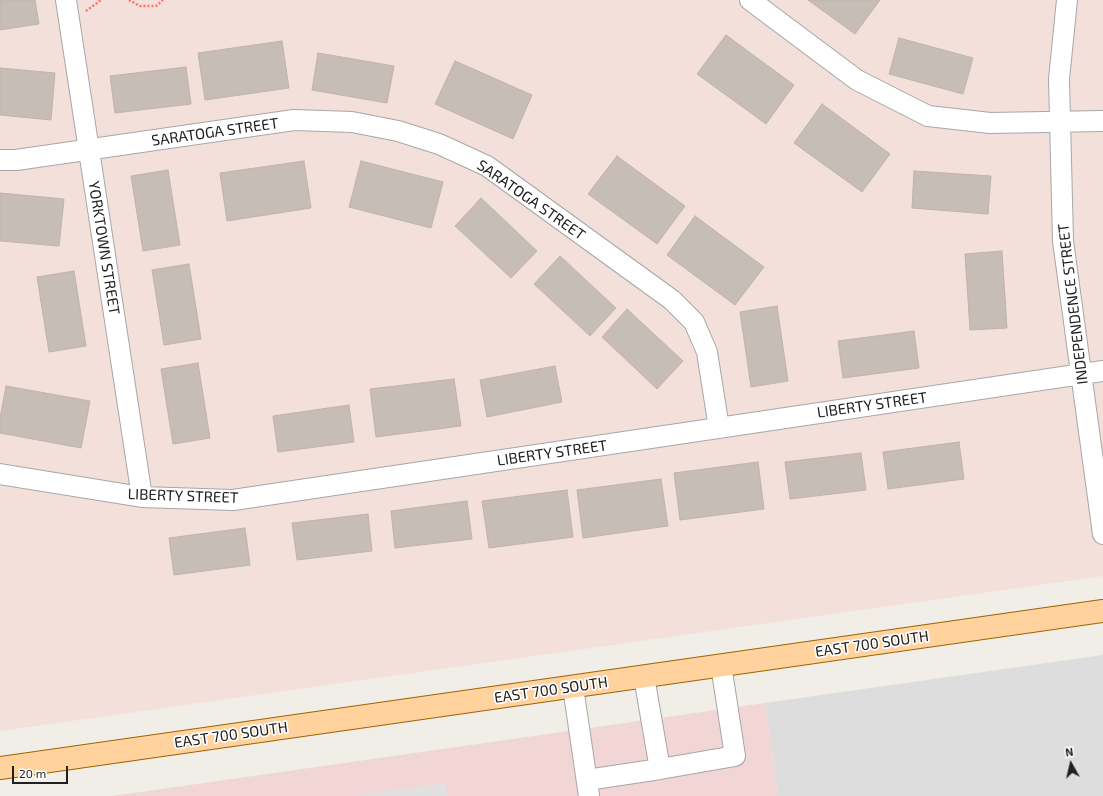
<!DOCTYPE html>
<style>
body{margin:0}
#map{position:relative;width:1103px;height:796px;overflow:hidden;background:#f1ede7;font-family:"Exo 2",sans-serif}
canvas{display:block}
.north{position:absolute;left:1051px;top:744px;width:40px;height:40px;-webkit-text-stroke:3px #fff;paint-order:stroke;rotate:352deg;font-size:11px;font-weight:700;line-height:16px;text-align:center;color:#202020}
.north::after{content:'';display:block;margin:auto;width:14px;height:18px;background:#202020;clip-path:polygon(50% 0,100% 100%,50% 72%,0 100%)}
.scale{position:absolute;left:12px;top:766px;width:56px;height:18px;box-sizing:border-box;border:2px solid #202020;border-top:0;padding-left:5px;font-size:12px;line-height:14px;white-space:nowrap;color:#202020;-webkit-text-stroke:3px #fff;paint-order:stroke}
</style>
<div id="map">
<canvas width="1103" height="796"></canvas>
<div class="north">N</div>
<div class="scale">20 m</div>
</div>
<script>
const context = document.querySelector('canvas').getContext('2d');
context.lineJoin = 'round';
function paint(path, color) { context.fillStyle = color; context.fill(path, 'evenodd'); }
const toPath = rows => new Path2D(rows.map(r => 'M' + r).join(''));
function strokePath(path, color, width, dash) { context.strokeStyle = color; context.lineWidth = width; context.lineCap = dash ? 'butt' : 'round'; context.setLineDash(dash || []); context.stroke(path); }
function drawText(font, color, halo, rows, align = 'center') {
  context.font = font + ' "Exo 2",sans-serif'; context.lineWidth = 3.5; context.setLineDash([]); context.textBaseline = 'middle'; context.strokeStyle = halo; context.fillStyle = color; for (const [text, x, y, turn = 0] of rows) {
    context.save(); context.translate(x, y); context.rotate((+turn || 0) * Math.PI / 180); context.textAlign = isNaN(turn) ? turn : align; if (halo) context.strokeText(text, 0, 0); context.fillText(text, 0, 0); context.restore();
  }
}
const residential = toPath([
 [1103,655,1103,796,778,796,765,703]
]);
const commercial = toPath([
 [765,703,778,796,113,796]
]);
const military = toPath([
 [0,0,1103,0,1103,576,0,731]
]);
const parking = toPath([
 [446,783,447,796,352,796]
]);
const building = toPath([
 [0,0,35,0,39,24,0,30,0,0],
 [808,0,880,0,855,34,808,0],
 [726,35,794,85,766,124,697,74,726,35],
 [899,38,973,58,963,94,889,74,899,38],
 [282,41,289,88,205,100,198,53,282,41],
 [318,53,394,66,387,103,312,90,318,53],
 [455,61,532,95,513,139,435,104,455,61],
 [186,67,191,104,115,113,110,76,186,67],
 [0,68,55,73,51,120,0,115,0,68],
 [822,104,890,154,862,192,794,143,822,104],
 [617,156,685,206,657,244,588,194,617,156],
 [304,161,311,208,227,221,220,173,304,161],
 [361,161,443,182,431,228,349,207,361,161],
 [168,170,180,245,143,251,131,176,168,170],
 [914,171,991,176,988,214,912,208,914,171],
 [0,193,64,199,59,246,0,241,0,193],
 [481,198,537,251,511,278,455,226,481,198],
 [695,216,764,267,735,305,667,255,695,216],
 [1002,251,1007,328,970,330,965,254,1002,251],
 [560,256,616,308,590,336,534,284,560,256],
 [189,264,201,339,164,345,152,270,189,264],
 [74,271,86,346,49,352,37,277,74,271],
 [777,306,788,381,751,387,740,312,777,306],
 [627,309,683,361,657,389,602,337,627,309],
 [914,331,919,368,843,378,838,341,914,331],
 [198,363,210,438,173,444,161,369,198,363],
 [555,366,562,402,487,417,480,380,555,366],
 [454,379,461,426,376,437,370,389,454,379],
 [6,386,90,401,81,448,0,433,0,418,6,386],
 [349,405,354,442,278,452,273,416,349,405],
 [959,442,964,479,888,489,883,452,959,442],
 [861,453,866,490,790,499,785,462,861,453],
 [758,462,764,509,680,520,674,473,758,462],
 [661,479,668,526,583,538,577,490,661,479],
 [567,490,573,537,489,548,482,501,567,490],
 [467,501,472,539,395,548,391,511,467,501],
 [368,514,372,551,297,560,292,523,368,514],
 [245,528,250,565,174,575,169,538,245,528]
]);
const path = toPath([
 [129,0,140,6,156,6,163,0],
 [86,11,101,0]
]);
const minor = toPath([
 [66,0,142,497],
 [750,0,857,80,928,116,990,123,1103,121],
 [1067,0,1059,79,1063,241,1103,534],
 [0,160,16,160,294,120,352,122,398,131,439,144,487,166,672,300,694,322,707,352,719,428],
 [0,474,142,497,233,500,1103,371],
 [573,687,589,796],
 [660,769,735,756,721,665],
 [587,780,660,769,644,677]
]);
const major = toPath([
 [0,768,1103,611]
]);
const streetNames = [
 ["SARATOGA STREET",215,132,-8],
 ["SARATOGA STREET",531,200,35],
 ["YORKTOWN STREET",104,248,81],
 ["INDEPENDENCE STREET",1073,304,-97],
 ["LIBERTY STREET",872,405,-8],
 ["LIBERTY STREET",552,453,-8],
 ["LIBERTY STREET",183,496,2],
 ["EAST 700 SOUTH",872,644,-8],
 ["EAST 700 SOUTH",551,690,-8],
 ["EAST 700 SOUTH",231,735,-8]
];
paint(residential, '#dedddd');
paint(commercial, '#f2d6d6');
paint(military, '#f3e0da');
paint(parking, '#e0e0e0');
paint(building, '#c6bdb6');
strokePath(building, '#c3b3a8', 1);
strokePath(minor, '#a7a7a7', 22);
strokePath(major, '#9d6300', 24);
strokePath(path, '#fe756b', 2.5, [2, 2]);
strokePath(minor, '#fff', 20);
strokePath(major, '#ffd29e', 22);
drawText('15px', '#202020', '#fff', streetNames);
</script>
